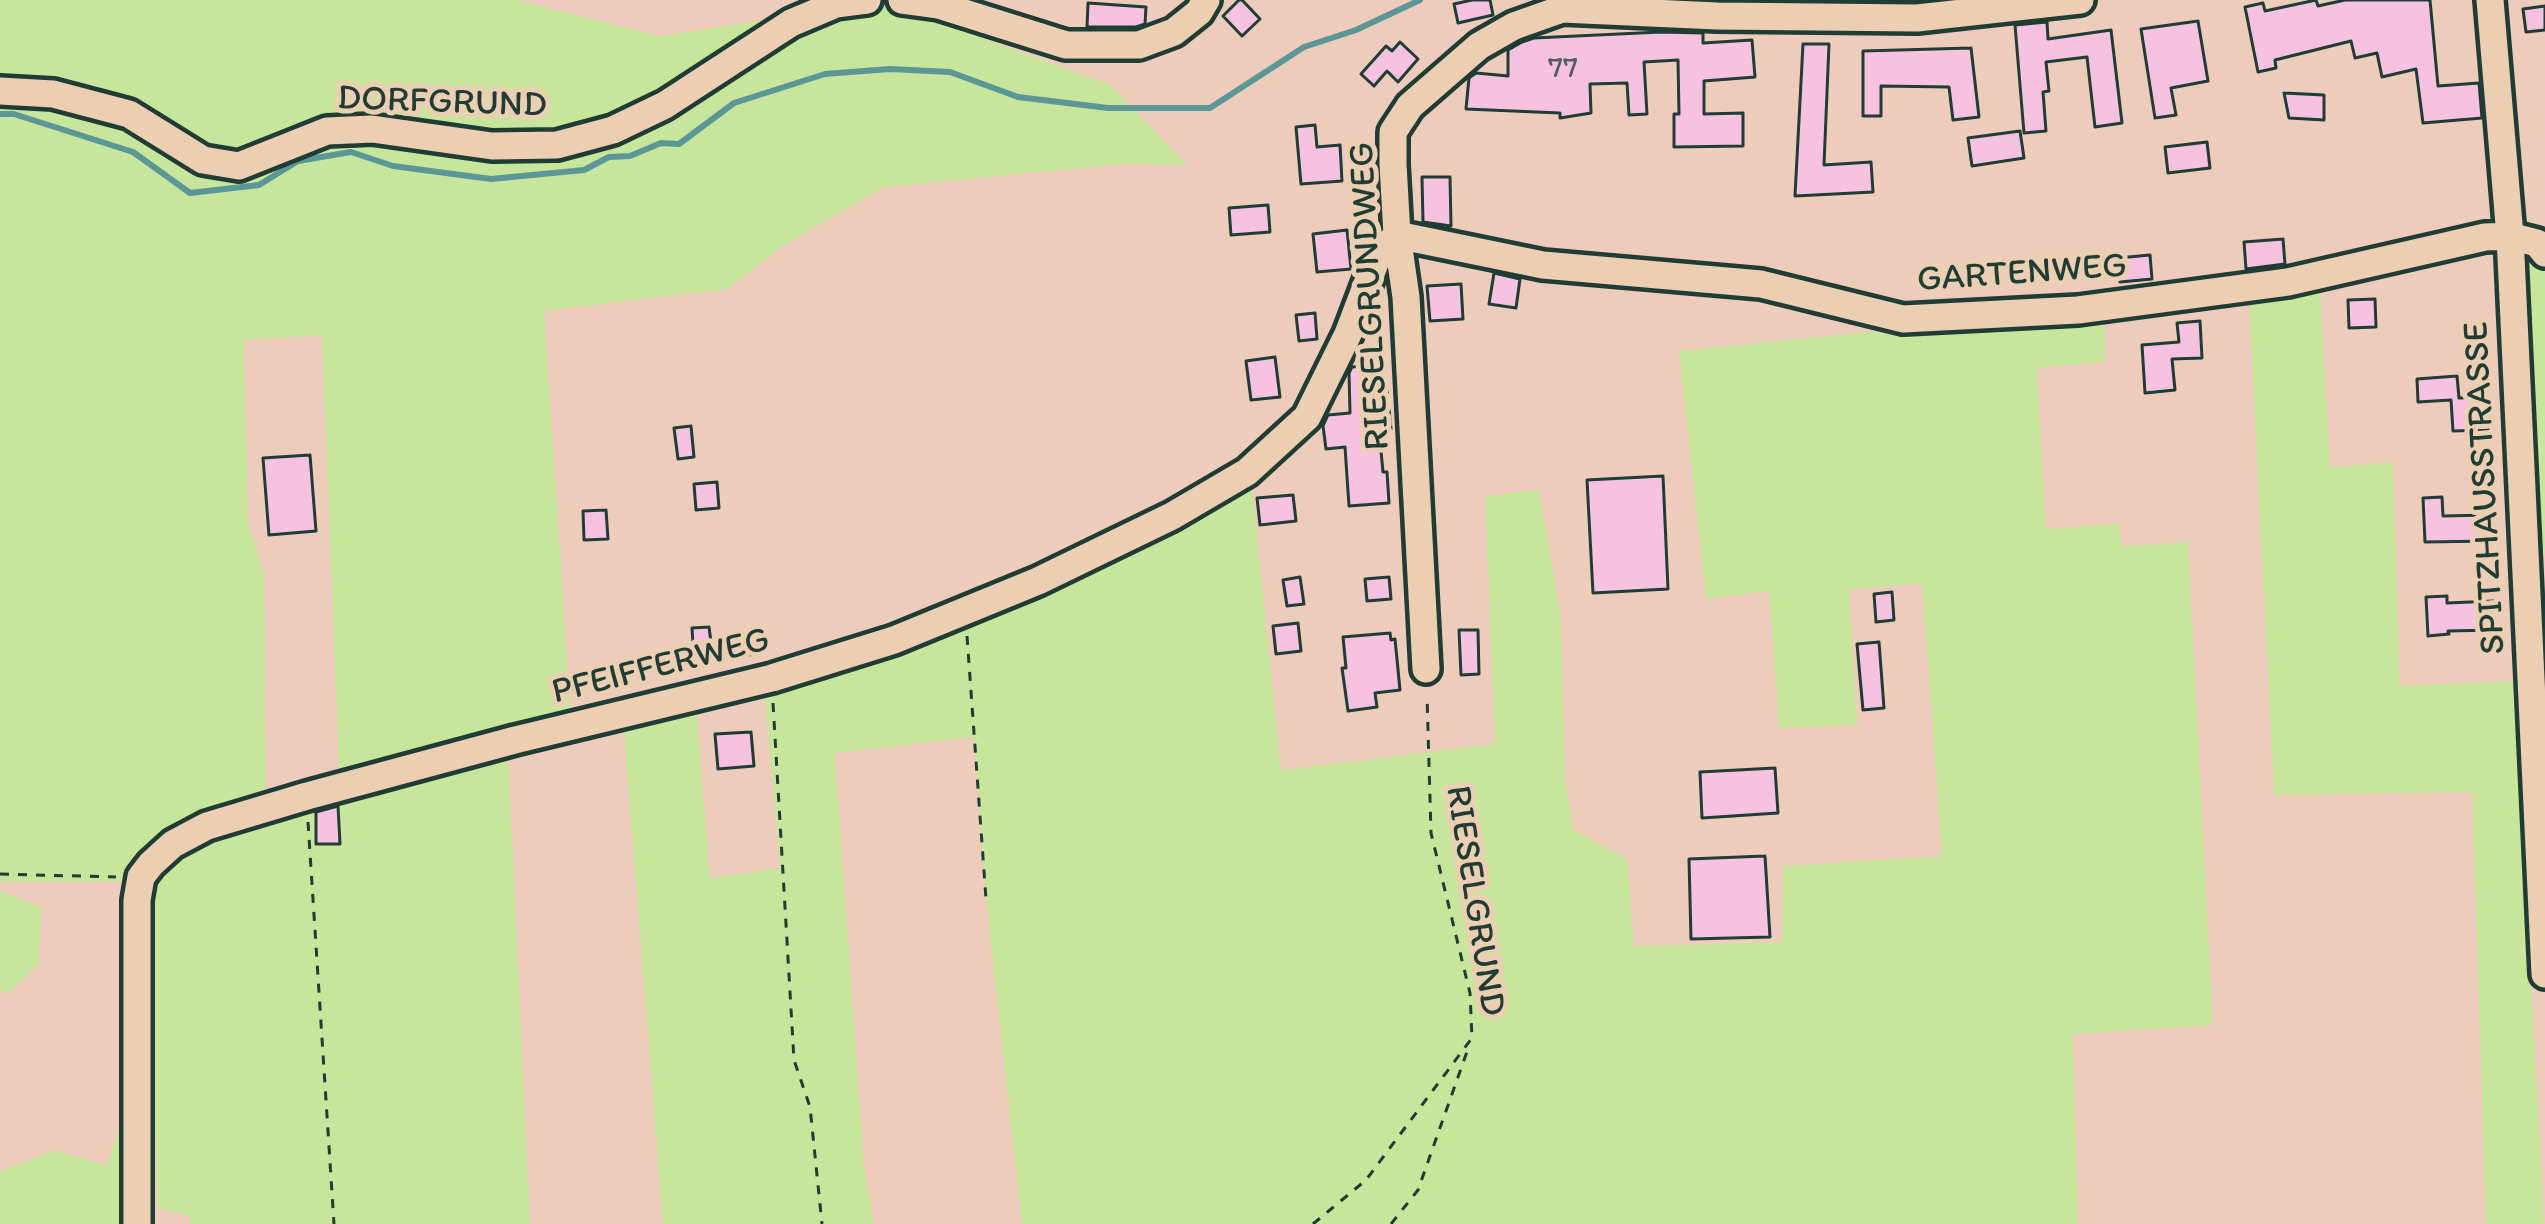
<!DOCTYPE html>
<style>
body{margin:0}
canvas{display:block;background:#eeccbc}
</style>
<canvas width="2545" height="1224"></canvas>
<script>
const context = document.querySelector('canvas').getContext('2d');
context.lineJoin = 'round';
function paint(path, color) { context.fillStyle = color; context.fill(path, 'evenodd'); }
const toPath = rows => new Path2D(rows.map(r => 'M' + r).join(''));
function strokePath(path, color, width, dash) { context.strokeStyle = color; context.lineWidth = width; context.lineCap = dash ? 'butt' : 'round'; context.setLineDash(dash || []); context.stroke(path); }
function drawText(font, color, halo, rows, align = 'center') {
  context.font = font + ' Itim,sans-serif'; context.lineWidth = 10; context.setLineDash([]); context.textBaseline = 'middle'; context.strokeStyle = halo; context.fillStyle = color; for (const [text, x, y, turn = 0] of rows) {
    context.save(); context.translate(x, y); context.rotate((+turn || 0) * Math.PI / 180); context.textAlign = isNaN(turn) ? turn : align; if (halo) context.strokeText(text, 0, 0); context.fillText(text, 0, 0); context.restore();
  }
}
const green = toPath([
 [0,0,516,0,660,36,884,2,1111,85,1187,165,1124,164,884,187,786,244,727,289,544,311,571,717,508,749,530,1224,190,1224,190,1216,158,1208,147,903,160,873,194,842,339,774,322,335,244,340,248,521,264,575,266,790,169,825,139,852,126,882,0,882],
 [2525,247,2545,264,2545,554,2533,548,2518,257],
 [2320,290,2330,467,2393,462,2400,686,2515,681,2544,1224,2486,1224,2472,792,2274,795,2249,301],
 [2104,314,2105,362,2037,368,2046,529,2119,524,2122,546,2188,542,2213,1025,2073,1034,2078,1224,1022,1224,986,899,974,737,835,753,864,1167,874,1224,663,1224,623,722,696,703,710,878,780,868,764,686,1251,478,1281,770,1495,744,1485,496,1539,490,1561,617,1565,776,1573,829,1627,859,1634,946,1782,942,1783,866,1942,856,1922,583,1849,590,1857,725,1779,728,1769,591,1706,599,1679,351,1908,328],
 [0,891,41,907,39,964,13,989,0,994],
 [126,1107,130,1144,120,1224,0,1224,0,1171,54,1150,107,1165]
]);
const stream = toPath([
 [0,114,14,114,133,152,190,193,259,185,298,161,351,152,393,166,491,179,584,170,609,157,630,156,661,143,679,144,734,103,825,74,890,69,950,72,1018,97,1108,108,1210,108,1304,47,1356,30,1420,0]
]);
const building = toPath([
 [1239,0,1242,0,1260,19,1242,36,1223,16,1239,0],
 [1472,0,1490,0,1493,15,1458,23,1454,4,1472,0],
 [2316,0,2318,6,2345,0,2430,0,2438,86,2479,83,2482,118,2423,123,2416,69,2382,77,2377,53,2355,58,2351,41,2275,60,2276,68,2258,72,2245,7,2263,3,2265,11,2316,0],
 [1088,3,1146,7,1145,24,1136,27,1087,27,1088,3],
 [2545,6,2545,30,2526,32,2523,9,2545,6],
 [2198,21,2208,81,2171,88,2176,115,2155,118,2141,29,2198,21],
 [2047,22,2048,39,2111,30,2122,123,2095,127,2087,57,2046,62,2049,91,2043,92,2046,131,2024,133,2015,25,2047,22],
 [1661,32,1703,33,1703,43,1752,40,1755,77,1704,81,1704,114,1743,113,1743,146,1674,147,1674,114,1679,114,1678,60,1644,62,1647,114,1629,115,1627,83,1590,84,1591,113,1560,118,1560,113,1466,109,1469,78,1476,73,1508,76,1508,50,1522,42,1534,38,1661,32],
 [1400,42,1418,59,1398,82,1387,71,1374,86,1361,74,1386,46,1392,51,1400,42],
 [1803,44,1829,44,1824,165,1871,162,1873,192,1795,196,1803,44],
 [1971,48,1979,117,1953,120,1949,87,1881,86,1881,116,1863,116,1863,51,1971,48],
 [2284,93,2324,95,2324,120,2289,118,2284,93],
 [1315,125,1317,147,1340,145,1342,181,1301,184,1296,127,1315,125],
 [2020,131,2024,158,1972,166,1968,138,2020,131],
 [2207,142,2210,168,2168,173,2165,147,2207,142],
 [1422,177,1450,177,1451,226,1423,222,1422,177],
 [1268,205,1270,232,1231,235,1229,208,1268,205],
 [1347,230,1351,269,1317,272,1313,234,1347,230],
 [2283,239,2285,264,2246,269,2244,242,2283,239],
 [2150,255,2152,279,2120,282,2118,258,2150,255],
 [1494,273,1520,279,1516,308,1489,304,1494,273],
 [1461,284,1463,319,1430,321,1427,286,1461,284],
 [2375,299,2376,327,2349,328,2348,300,2375,299],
 [1315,313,1317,339,1299,341,1296,315,1315,313],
 [2200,321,2202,358,2172,359,2175,390,2145,393,2142,345,2179,342,2177,323,2200,321],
 [1275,357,1280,397,1251,400,1246,361,1275,357],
 [1366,366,1367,392,1387,390,1391,429,1379,430,1383,472,1387,472,1389,503,1349,506,1345,447,1326,449,1323,426,1328,415,1350,413,1349,373,1352,367,1366,366],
 [2457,376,2459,398,2487,397,2488,430,2453,431,2451,400,2418,402,2417,379,2457,376],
 [691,426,694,457,678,459,674,428,691,426],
 [310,455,316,531,269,535,263,458,310,455],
 [1663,476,1668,589,1593,593,1587,480,1663,476],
 [717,482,719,508,696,510,694,484,717,482],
 [1293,495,1296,521,1260,525,1257,498,1293,495],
 [2442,497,2443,516,2489,515,2490,541,2425,542,2423,498,2442,497],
 [606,510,608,539,584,540,583,511,606,510],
 [1300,577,1304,604,1287,606,1283,580,1300,577],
 [1389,577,1391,599,1367,601,1365,579,1389,577],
 [1892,592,1894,620,1876,622,1874,594,1892,592],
 [2447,596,2447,603,2494,601,2495,630,2448,631,2449,634,2428,636,2426,597,2447,596],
 [1298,623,1301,651,1276,654,1273,626,1298,623],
 [709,627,711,642,756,638,758,654,694,660,692,628,709,627],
 [1459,630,1478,630,1479,674,1461,675,1459,630],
 [1390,633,1391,640,1395,639,1400,690,1375,693,1377,707,1348,711,1342,668,1346,668,1343,637,1390,633],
 [1879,642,1884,708,1863,710,1857,644,1879,642],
 [751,732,754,766,718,769,715,734,751,732],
 [1775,768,1778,813,1702,818,1700,772,1775,768],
 [338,806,340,844,316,844,316,812,338,806],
 [1765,856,1770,937,1691,939,1689,859,1765,856]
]);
const path = toPath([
 [967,636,986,899],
 [773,703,794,1060,810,1107,822,1224],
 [308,822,334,1224],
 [0,874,116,877],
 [1313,1224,1366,1180,1472,1038,1470,993,1431,833,1427,695],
 [1391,1224,1418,1190,1469,1046]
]);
const minor = toPath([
 [902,0,939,5,1066,45,1139,45,1174,32,1199,12,1206,0],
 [2490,0,2510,236,2545,974],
 [0,91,53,94,129,114,203,160,239,166,327,131,372,129,492,146,557,145,613,130,665,105,791,23,836,4,867,0],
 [1397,235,1543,265,1761,284,1903,319,2078,310,2288,282,2485,237,2510,236,2537,243,2545,253],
 [1426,669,1406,297,1397,235,1393,164,1393,132,1410,106,1479,46,1514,26,1562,9,1717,16,1917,18,2080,0],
 [137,1224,137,900,141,877,151,864,173,844,207,826,307,796,515,740,772,678,894,640,1038,581,1172,516,1247,472,1307,417,1348,334,1378,255,1397,235]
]);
const numberNames = [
 ["77",1563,69]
];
const streetNames = [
 ["DORFGRUND",442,103,2],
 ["GARTENWEG",2022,274,-4],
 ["RIESELGRUNDWEG",1371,296,-93],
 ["SPITZHAUSSTRASSE",2486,488,-93],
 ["PFEIFFERWEG",661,667,-14],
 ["RIESELGRUND",1474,901,81]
];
paint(green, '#c8e59c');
strokePath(stream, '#5a9796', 6);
paint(building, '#f6c2e0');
strokePath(building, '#1f3d34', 3);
strokePath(minor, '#1f3d34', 36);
strokePath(path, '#1f3d34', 3, [9, 9]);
strokePath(minor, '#eccfb3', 27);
drawText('30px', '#555e5f', null, numberNames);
drawText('36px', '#1f3d34', '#eccfb3', streetNames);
</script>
